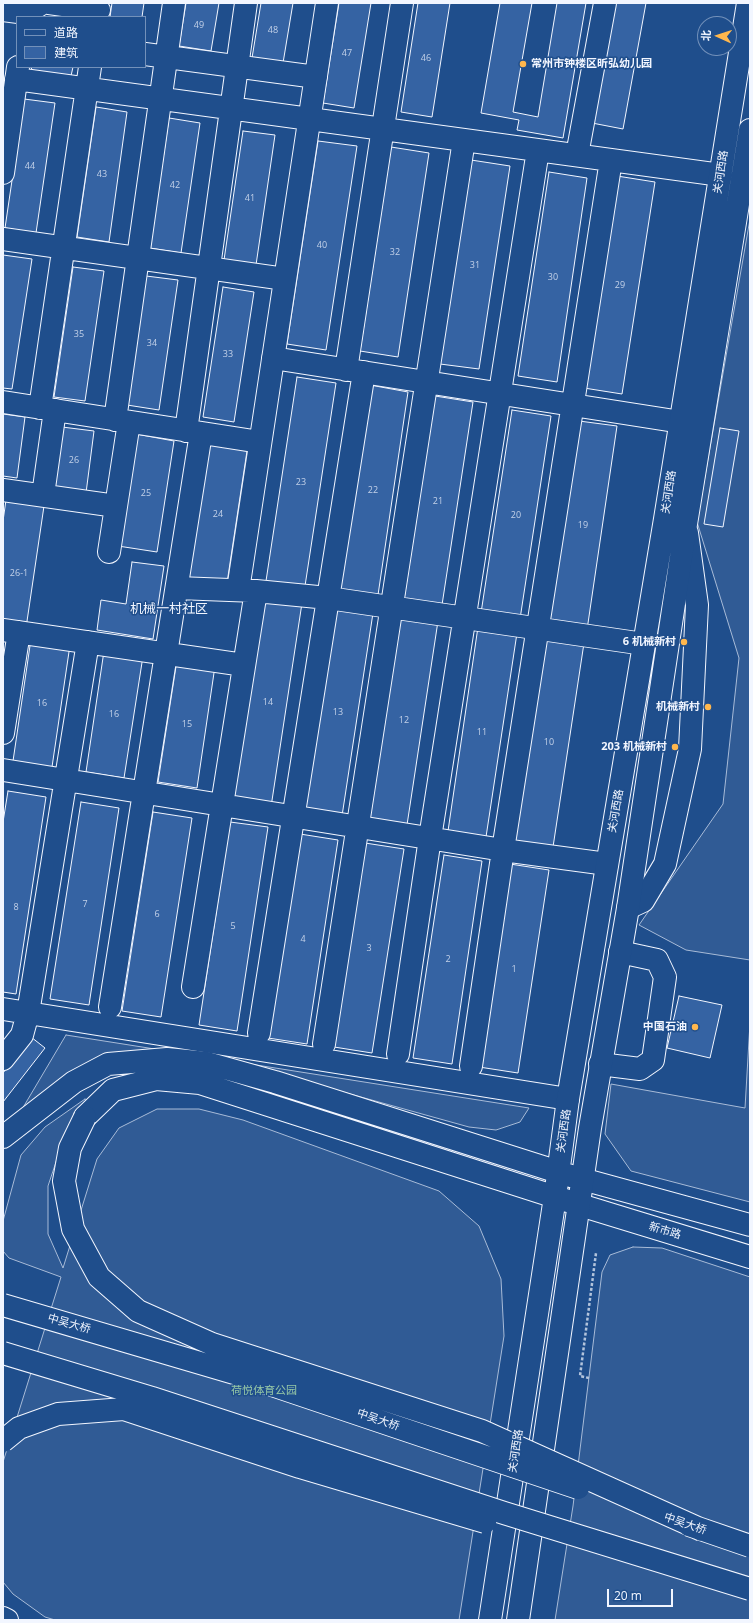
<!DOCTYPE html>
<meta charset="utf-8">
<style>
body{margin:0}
#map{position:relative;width:753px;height:1623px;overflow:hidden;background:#1f4e8c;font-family:"Open Sans","Noto Sans SC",sans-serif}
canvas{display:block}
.frame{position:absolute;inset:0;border:4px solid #f2f6ff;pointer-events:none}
.legend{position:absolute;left:16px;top:16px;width:130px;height:52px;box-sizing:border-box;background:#1f4e8c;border:1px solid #7391ba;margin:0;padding:5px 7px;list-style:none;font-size:12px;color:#f2f6ff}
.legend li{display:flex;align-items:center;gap:8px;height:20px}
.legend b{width:20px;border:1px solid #7391ba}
.north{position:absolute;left:697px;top:16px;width:40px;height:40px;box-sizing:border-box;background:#1f4e8c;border:1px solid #7391ba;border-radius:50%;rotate:273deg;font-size:11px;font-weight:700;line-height:16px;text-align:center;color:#f2f6ff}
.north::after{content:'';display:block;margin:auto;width:14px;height:18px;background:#ffb74d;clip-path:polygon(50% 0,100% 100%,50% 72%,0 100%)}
.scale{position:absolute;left:607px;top:1589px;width:66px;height:18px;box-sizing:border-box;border:2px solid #f2f6ff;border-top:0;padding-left:5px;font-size:12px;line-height:14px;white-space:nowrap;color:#f2f6ff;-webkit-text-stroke:3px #1f4e8c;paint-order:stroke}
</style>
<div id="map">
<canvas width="753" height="1623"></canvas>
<div class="frame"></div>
<ul class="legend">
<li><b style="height:5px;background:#1f4e8c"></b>道路</li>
<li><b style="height:11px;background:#3563a3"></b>建筑</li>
</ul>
<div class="north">北</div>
<div class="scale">20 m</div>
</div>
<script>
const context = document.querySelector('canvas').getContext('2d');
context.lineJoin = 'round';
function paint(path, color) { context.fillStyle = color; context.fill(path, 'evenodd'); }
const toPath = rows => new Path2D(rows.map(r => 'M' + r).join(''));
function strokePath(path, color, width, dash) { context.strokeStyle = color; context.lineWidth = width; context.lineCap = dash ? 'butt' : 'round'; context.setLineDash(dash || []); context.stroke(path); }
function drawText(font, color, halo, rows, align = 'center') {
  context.font = font + ' "Open Sans","Noto Sans SC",sans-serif'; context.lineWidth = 3; context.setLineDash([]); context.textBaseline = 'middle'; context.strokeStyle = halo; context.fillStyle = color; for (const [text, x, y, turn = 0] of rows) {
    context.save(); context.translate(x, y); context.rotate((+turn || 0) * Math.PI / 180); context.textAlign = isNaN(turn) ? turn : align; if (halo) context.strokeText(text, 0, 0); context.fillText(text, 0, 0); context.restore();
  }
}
const built = toPath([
 [750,219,750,960,686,950,639,925,723,804,739,658,697,522,750,219],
 [750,1023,750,1202,631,1171,605,1134,611,1084,745,1108,750,1023],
 [66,1035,529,1108,520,1122,496,1130,469,1127,296,1079,127,1056,18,1116,66,1035],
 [85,1099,87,1105,66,1132,48,1186,48,1234,63,1268,97,1159,119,1128,157,1109,199,1109,243,1120,439,1191,479,1226,501,1279,504,1336,459,1620,55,1620,45,1617,13,1594,3,1582,3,1462,61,1277,9,1258,3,1251,3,1221,21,1155,45,1127,85,1099],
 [633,1247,662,1248,750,1277,750,1620,555,1620,573,1506,602,1272,610,1255,633,1247]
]);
const building = toPath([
 [112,3,144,3,142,17,110,17,112,3],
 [186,3,219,3,211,51,179,46,186,3],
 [261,3,293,3,283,63,252,58,261,3],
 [339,3,371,3,354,108,323,103,339,3],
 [418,3,450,3,432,117,401,112,418,3],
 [500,3,532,3,513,112,538,117,557,3,586,3,563,138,517,130,519,120,481,113,500,3],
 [614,3,646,3,623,129,592,123,614,3],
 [32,67,73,67,71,76,31,70,32,67],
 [24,99,55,103,36,233,5,228,24,99],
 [96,107,127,112,109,242,77,237,96,107],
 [169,118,200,123,181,253,150,248,169,118],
 [243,131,275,135,256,265,224,260,243,131],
 [318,141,357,146,326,350,287,344,318,141],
 [391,147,429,153,398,357,360,351,391,147],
 [471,160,510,166,479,369,440,364,471,160],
 [549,172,587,178,557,382,518,376,549,172],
 [617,176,655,182,622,394,584,388,617,176],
 [3,255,32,259,12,389,3,388,3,255],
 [73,267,104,271,85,401,54,397,73,267],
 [146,276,178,280,159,410,127,405,146,276],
 [223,287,254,292,234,422,203,417,223,287],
 [297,377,336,383,305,586,266,581,297,377],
 [370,385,408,392,378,595,339,589,370,385],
 [435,396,473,402,442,605,404,599,435,396],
 [512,410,551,416,520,619,481,613,512,410],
 [3,414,25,417,17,478,3,476,3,414],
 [579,421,617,426,587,630,548,624,579,421],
 [62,427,94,431,86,493,54,489,62,427],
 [720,428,739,431,723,527,704,524,720,428],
 [136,434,174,441,157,552,118,546,136,434],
 [209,444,247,451,227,583,189,578,209,444],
 [6,500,44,506,26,628,3,625,3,521,6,500],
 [132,562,164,566,153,639,97,630,101,600,126,604,132,562],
 [264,597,302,603,271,807,233,801,264,597],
 [334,607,373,613,342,816,303,810,334,607],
 [400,615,438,621,407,825,369,819,400,615],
 [478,627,517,633,486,837,448,831,478,627],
 [545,637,584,643,553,847,514,841,545,637],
 [31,639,70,645,52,767,13,761,31,639],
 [104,651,143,656,124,778,86,772,104,651],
 [177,660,215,666,197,788,158,782,177,660],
 [8,791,46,797,16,994,3,992,3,822,8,791],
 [81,802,119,808,89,1005,50,999,81,802],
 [153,812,192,818,161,1017,122,1011,153,812],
 [230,822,268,827,237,1031,199,1025,230,822],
 [300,834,338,840,307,1044,268,1038,300,834],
 [365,843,404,849,372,1053,334,1047,365,843],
 [444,855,482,861,452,1064,413,1058,444,855],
 [510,864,549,870,518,1073,479,1067,510,864],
 [679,996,722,1005,710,1058,667,1048,679,996],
 [31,1037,45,1048,3,1102,3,1073,31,1037]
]);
const path = toPath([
 [589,1378,580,1376,596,1253]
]);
const minor = toPath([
 [49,3,99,10],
 [3,10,26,13,43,3],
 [145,54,316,77],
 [16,79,721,175],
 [577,155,605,3],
 [3,173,18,67],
 [3,239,285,279],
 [273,358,681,422],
 [346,370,402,3],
 [3,402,260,442],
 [40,408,90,67],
 [115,420,174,3],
 [186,431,246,3],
 [3,490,116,506],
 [43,495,55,410],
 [109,552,129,422],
 [177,588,256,591,328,598,644,644],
 [238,590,327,3],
 [3,630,244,665],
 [3,733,19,632],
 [3,770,503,850,607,864],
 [628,908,643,901,665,864,690,749,697,605,687,533],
 [193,987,256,591],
 [110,1007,201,433],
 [3,1009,568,1099],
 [259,1033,364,372],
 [324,1044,464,140],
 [398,1054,430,838,538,150],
 [3,1059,22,1035,28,1013,88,642],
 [600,1064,640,1069,653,1060,665,977,657,960,620,952],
 [471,1066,503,850,611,160],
 [582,1179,750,1225],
 [580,1205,750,1257]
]);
const major = toPath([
 [85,1117,113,1090,156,1079,200,1083,568,1201],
 [3,1137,74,1082,108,1064,167,1059,207,1063,275,1082,571,1176],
 [3,1618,7,1620],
 [490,1620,555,1197,568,1099,665,519,748,3],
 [518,1620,590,1128,628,908,686,524,750,130]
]);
const majorBridge = toPath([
 [85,1117,70,1148,64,1181,73,1229,99,1277,138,1311,212,1344,482,1431,702,1530],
 [3,1305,251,1378,578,1488],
 [3,1353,152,1398,504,1513,750,1589],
 [3,1441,19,1428,58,1414,124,1409,300,1467,485,1522],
 [689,1525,750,1546]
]);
const markers = [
 [523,64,4,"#ffb74d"],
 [684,642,4,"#ffb74d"],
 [708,707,4,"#ffb74d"],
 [675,747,4,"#ffb74d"],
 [695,1027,4,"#ffb74d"]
];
const numberNames = [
 ["49",199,25],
 ["48",273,30],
 ["47",347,53],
 ["46",426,58],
 ["44",30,166],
 ["43",102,174],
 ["42",175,185],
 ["41",250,198],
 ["40",322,245],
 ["32",395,252],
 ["31",475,265],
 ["30",553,277],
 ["29",620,285],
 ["35",79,334],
 ["34",152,343],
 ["33",228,354],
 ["26",74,460],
 ["23",301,482],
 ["22",373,490],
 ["25",146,493],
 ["21",438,501],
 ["24",218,514],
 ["20",516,515],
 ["19",583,525],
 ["26-1",19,573],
 ["14",268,702],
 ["16",42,703],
 ["13",338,712],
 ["16",114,714],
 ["12",404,720],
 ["15",187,724],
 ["11",482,732],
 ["10",549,742],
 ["7",85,904],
 ["8",16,907],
 ["6",157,914],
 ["5",233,926],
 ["4",303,939],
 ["3",369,948],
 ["2",448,959],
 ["1",514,969]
];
const poiNames = [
 ["常州市钟楼区昕弘幼儿园",531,64,"left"],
 ["6 机械新村",676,642],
 ["机械新村",700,707],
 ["203 机械新村",667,747],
 ["中国石油",687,1027]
];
const streetNames = [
 ["关河西路",721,172,-81],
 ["关河西路",669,492,-81],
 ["关河西路",616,811,-80],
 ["关河西路",564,1131,-82],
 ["新市路",665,1231,17],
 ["中吴大桥",69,1324,16],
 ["中吴大桥",378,1420,19],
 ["关河西路",516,1451,-81],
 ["中吴大桥",685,1524,19]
];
const parkNames = [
 ["荷悦体育公园",264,1391]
];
const quarterNames = [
 ["机械一村社区",169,609]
];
paint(built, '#305b95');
strokePath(built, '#a8bbd7', 1);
paint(building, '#3563a3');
strokePath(building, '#f2f6ff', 1);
strokePath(minor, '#f2f6ff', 24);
strokePath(major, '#f2f6ff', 24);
strokePath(path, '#b3c4dc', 2.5, [3, 2]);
strokePath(minor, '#1f4e8c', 22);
strokePath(major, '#1f4e8c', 22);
strokePath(majorBridge, '#f2f6ff', 24, []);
strokePath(majorBridge, '#1f4e8c', 22);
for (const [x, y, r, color] of markers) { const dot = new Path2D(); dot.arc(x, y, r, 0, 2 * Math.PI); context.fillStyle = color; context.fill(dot); strokePath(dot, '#1f4e8c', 1.5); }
drawText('9px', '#c3d1e8', null, numberNames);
drawText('bold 11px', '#f2f6ff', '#1f4e8c', poiNames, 'right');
drawText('11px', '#f2f6ff', '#1f4e8c', streetNames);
drawText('11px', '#97c8a6', '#1f4e8c', parkNames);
drawText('13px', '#f2f6ff', '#1f4e8c', quarterNames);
</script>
